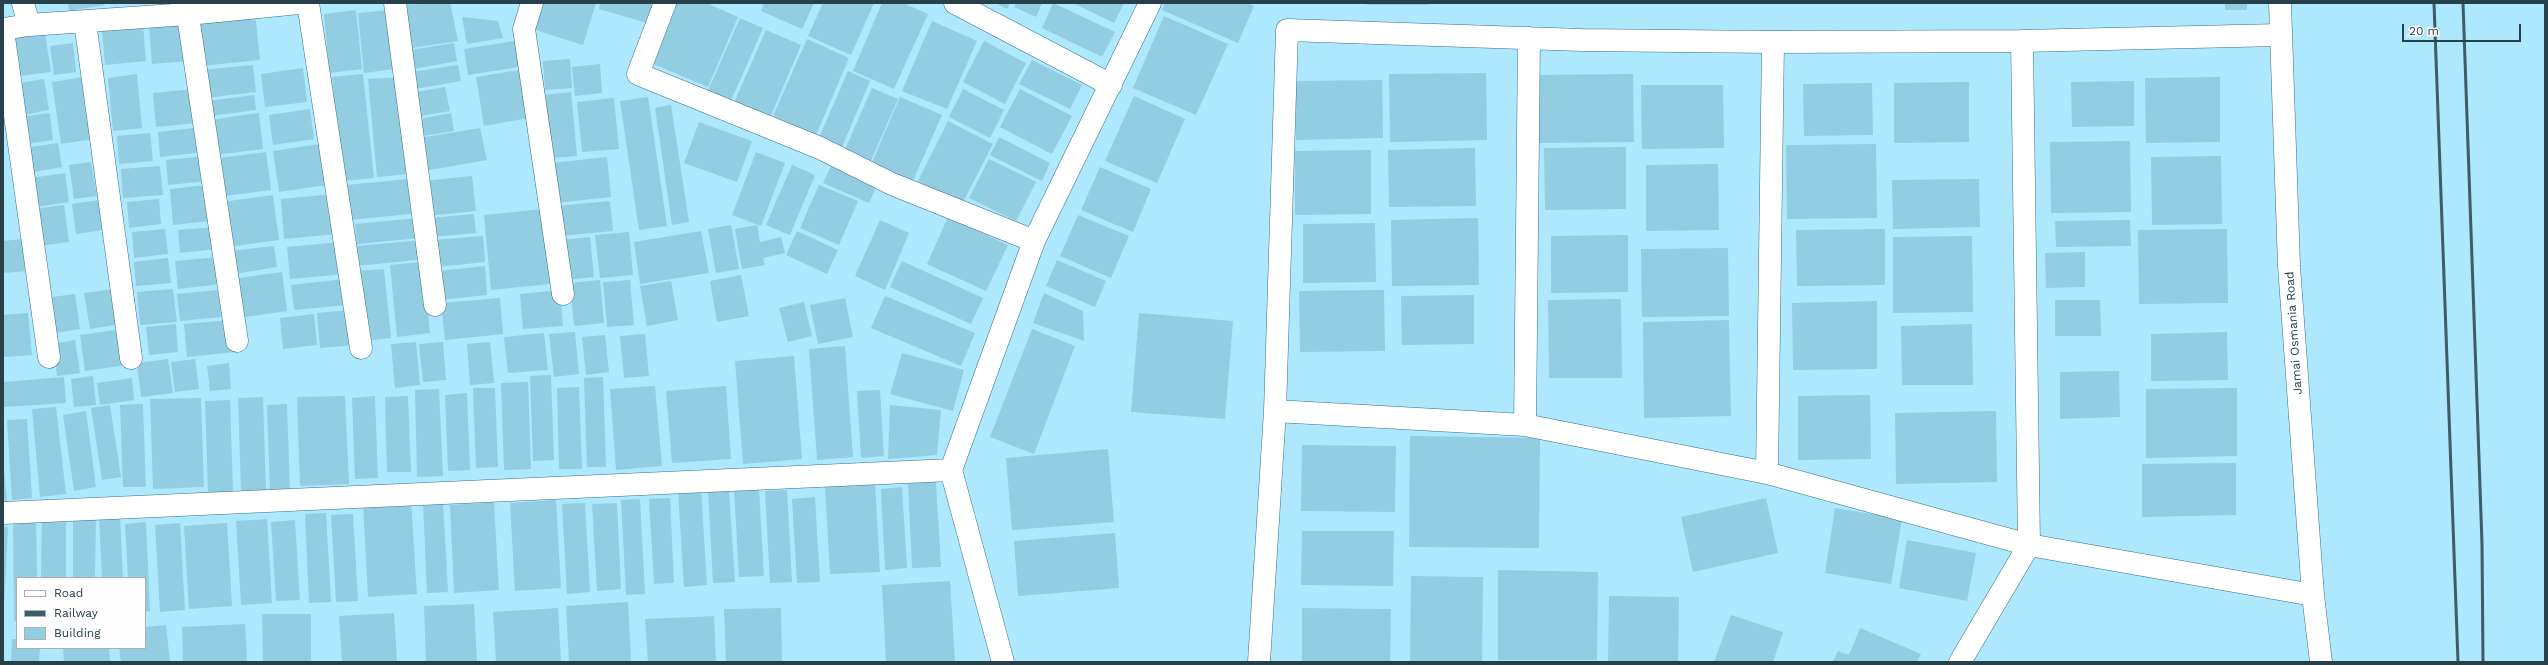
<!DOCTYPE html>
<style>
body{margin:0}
#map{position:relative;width:2548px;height:665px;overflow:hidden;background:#ade8fe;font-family:"Work Sans",sans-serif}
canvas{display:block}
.frame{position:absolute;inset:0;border:4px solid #284049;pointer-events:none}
.legend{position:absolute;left:16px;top:577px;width:130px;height:72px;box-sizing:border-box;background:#fefefe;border:1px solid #a8b2b6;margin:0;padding:5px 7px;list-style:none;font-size:12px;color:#284049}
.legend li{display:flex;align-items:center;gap:8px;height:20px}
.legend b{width:20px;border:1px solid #a8b2b6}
.scale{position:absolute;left:2402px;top:24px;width:119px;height:18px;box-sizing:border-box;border:2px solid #284049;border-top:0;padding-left:5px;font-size:12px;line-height:14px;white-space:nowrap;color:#284049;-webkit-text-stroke:3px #fefefe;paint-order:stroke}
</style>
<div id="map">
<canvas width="2548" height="665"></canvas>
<div class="frame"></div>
<ul class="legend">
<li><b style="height:5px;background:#fff"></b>Road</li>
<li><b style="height:5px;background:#3e5c67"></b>Railway</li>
<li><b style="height:11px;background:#92cde2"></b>Building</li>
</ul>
<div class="scale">20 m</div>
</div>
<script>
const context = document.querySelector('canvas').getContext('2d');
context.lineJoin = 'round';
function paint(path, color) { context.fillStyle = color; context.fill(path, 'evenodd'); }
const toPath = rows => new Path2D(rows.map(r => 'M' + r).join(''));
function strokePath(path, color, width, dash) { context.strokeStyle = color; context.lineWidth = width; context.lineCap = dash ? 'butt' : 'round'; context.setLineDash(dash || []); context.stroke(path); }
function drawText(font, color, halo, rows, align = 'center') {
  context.font = font + ' "Work Sans",sans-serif'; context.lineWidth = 3.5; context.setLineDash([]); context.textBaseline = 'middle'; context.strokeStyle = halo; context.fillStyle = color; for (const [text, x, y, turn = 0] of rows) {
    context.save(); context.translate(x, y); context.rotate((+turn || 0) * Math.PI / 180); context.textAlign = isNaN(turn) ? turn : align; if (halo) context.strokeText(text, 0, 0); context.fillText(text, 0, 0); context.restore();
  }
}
const building = toPath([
 [68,3,103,3,104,5,69,11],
 [450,3,458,41,405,49,398,5],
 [540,3,596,3,583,45,532,29],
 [600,3,658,3,651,24,599,9],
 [677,3,706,3,738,17,708,87,651,63],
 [764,3,814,3,802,29,761,11],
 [823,3,874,3,851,55,808,36],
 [882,3,903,3,928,14,894,89,853,71],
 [995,3,1010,3,1007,9],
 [1016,3,1042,3,1036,17,1014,7],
 [1053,3,1115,32,1102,57,1042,28],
 [1073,3,1124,3,1114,23],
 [1165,3,1248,3,1254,6,1238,43,1162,10],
 [1367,3,1429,3,1429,5,1367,5],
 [2225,3,2247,3,2247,10,2225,10],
 [356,10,362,69,329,73,324,14],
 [389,10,394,69,364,73,358,13],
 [255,12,260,60,201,66,197,18],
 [1164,16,1228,44,1196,115,1133,88],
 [462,17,498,21,503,38,467,44],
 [740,18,763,28,730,103,707,93],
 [932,21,977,41,947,109,902,91],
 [187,23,190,61,152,64,149,27],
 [143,25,146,61,105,65,102,29],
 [766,30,801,45,769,120,733,105],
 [45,34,51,72,19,76,13,38],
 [807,39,849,58,816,135,773,116],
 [521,40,525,66,468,75,464,49],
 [984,41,1026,63,1005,104,963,82],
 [73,43,76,72,54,75,50,46],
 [454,43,457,61,413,69,410,50],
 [570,59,572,88,545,90,543,61],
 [1032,60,1082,85,1070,109,1019,84],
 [600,64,602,93,575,96,572,67],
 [253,65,256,92,205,98,202,70],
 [458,65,461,81,415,89,412,72],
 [303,68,307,102,265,107,261,74],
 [526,69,534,117,484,126,476,77],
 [848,71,870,81,841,149,818,140],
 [1486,73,1487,140,1390,142,1389,74],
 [137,74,142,128,113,131,108,78],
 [363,74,374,178,342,181,332,77],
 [1633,74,1634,142,1538,143,1537,75],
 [83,77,93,139,61,144,52,82],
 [401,77,411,174,377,177,368,79],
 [2220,77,2220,142,2146,143,2145,78],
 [44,79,49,110,23,115,19,83],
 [1382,80,1383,138,1296,140,1295,81],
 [2134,81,2134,126,2072,127,2071,82],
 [1969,82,1969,142,1894,143,1894,83],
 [1872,83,1873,135,1804,136,1803,84],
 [1641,85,1723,85,1724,148,1642,149],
 [445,87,450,111,414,117,410,93],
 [872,88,898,99,869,165,843,154],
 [193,89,196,123,156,127,153,93],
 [963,89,1004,110,990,138,949,117],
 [1020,89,1072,116,1052,154,1000,127],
 [571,92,577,156,549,158,543,95],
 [254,95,256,110,210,116,208,101],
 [1134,96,1185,119,1157,183,1105,161],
 [648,97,667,226,639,230,620,101],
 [900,97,942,115,911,185,870,167],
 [614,98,619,149,582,152,577,102],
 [671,105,689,222,672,225,655,108],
 [310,109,314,139,273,145,269,115],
 [50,113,53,140,25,144,21,117],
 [259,113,263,149,214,155,209,120],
 [451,113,454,131,417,137,414,120],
 [948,121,993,144,962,204,918,181],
 [699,122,752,141,737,182,684,163],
 [202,127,204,152,160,157,158,132],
 [480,128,487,160,424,171,419,138],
 [150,133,153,161,119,164,117,136],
 [999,137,1050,163,1042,181,990,155],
 [2130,141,2131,212,2051,213,2050,142],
 [58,143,62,167,28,173,24,148],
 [320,144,326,185,279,192,273,151],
 [1876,144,1877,218,1787,219,1786,145],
 [1626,147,1626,209,1545,210,1544,148],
 [1475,148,1476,206,1389,207,1388,150],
 [1371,150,1371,214,1295,215,1295,151],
 [266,152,271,190,217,197,212,159],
 [756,152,785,163,761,226,732,215],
 [206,156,208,181,168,185,166,160],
 [2221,156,2222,224,2152,225,2151,157],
 [607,157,611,197,555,203,551,163],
 [989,159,1036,182,1016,221,969,198],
 [834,160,879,181,869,203,823,183],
 [91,162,97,196,74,199,69,165],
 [1718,164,1719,230,1646,231,1646,165],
 [792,165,815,175,790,235,766,225],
 [160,166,163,195,123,198,121,169],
 [1100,167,1151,189,1133,232,1081,210],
 [65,173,69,202,36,207,31,178],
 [472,176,476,211,426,216,423,181],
 [408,179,411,214,350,220,347,185],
 [1979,179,1980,227,1893,229,1892,180],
 [206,185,209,221,173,225,170,189],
 [819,185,858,201,839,245,800,228],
 [333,194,337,234,284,239,281,199],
 [273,195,279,240,228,247,222,202],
 [159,199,161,224,129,228,127,202],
 [99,200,104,230,76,234,72,204],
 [610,201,613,231,560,236,557,206],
 [64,205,69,242,40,246,35,209],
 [543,209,550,284,491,290,484,215],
 [474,214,476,233,431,237,430,218],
 [1078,215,1129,236,1111,278,1060,256],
 [948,217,1008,245,986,291,927,264],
 [418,218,420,238,357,244,355,224],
 [1478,218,1479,285,1392,286,1391,220],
 [880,220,909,233,885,290,855,276],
 [2130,220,2131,246,2056,247,2055,221],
 [1375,223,1376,282,1303,283,1303,224],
 [731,225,739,269,716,273,708,229],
 [757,225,760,242,781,237,785,253,763,258,765,265,742,269,735,229],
 [215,227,217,249,180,253,178,230],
 [165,229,168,254,134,258,132,232],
 [1885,229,1885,285,1797,286,1796,230],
 [2227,229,2228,303,2139,304,2138,230],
 [701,231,709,273,640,284,634,242],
 [797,231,838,250,827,274,786,255],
 [629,232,633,275,600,278,595,235],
 [1628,235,1628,292,1551,293,1551,236],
 [483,236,485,262,437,267,435,240],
 [1972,236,1973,312,1893,313,1893,237],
 [590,237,594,277,566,280,563,240],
 [22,239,28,271,3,273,3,241],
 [424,240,425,259,357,266,356,246],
 [341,242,345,274,290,279,287,247],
 [274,246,277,267,234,274,230,251],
 [1728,248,1729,316,1642,317,1641,249],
 [2085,252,2085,287,2046,288,2045,253],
 [219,257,221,284,178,289,175,261],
 [168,258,171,283,136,286,134,262],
 [1057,260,1106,281,1095,307,1046,286],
 [902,261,983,298,971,324,890,287],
 [423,262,430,333,397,337,390,265],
 [485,266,487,295,440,300,438,271],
 [384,269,391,338,364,341,357,271],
 [282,272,287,311,238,318,232,279],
 [741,275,749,316,717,322,710,281],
 [345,279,348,305,294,310,291,285],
 [600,280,604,323,574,326,570,283],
 [630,280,634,325,607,327,603,282],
 [671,281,678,320,647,326,640,286],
 [114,289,120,324,90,329,84,293],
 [173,289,177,322,140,325,137,292],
 [218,290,221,317,180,321,177,294],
 [560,290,563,326,523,329,520,294],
 [1384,290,1385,351,1300,352,1299,291],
 [1044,293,1083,311,1084,341,1033,323],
 [75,294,80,329,50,334,45,298],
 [1474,295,1474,344,1402,345,1401,296],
 [885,296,975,333,961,366,871,328],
 [500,298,503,334,445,340,441,303],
 [845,298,853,337,818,344,810,305],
 [1621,299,1622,378,1549,378,1548,300],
 [2055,300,2100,300,2101,336,2055,336],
 [1877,301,1877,369,1793,370,1792,303],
 [804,302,812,336,788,342,779,308],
 [351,310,355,345,320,348,317,313],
 [28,313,32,355,3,357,3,315],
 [1139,313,1233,321,1225,419,1131,412],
 [314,314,317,345,283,349,280,318],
 [232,320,235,352,187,357,184,324],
 [1729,320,1731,416,1644,418,1643,322],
 [176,324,178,352,149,355,146,327],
 [1972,324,1973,385,1902,385,1901,326],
 [123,329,127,365,85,371,80,335],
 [1032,329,1075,346,1034,454,990,437],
 [575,332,579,374,554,377,549,334],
 [2227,332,2228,380,2151,381,2151,334],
 [544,333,548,370,508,373,504,337],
 [645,334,649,376,624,378,620,336],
 [605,335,609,372,586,375,582,337],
 [75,340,80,373,57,376,53,344],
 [416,342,420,385,395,388,391,344],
 [443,342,446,380,423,382,419,344],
 [490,342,494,383,470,385,467,344],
 [845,346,853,457,817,460,809,349],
 [902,353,964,370,953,411,890,394],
 [794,356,802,459,743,464,735,361],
 [168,359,173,393,141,397,137,363],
 [195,359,199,389,175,392,171,362],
 [229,363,231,389,210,391,207,366],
 [2119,371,2120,417,2060,419,2060,372],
 [551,375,554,460,533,461,530,376],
 [93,376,96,405,74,407,71,379],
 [64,377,66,403,3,407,3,382],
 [603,377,606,467,587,467,584,378],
 [132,378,134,400,100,405,97,383],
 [528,382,531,469,504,470,501,383],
 [655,386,662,466,616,470,610,389],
 [726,386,731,459,672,463,666,391],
 [579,387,582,469,559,469,557,388],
 [473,388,495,388,498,467,476,468],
 [2237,388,2237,456,2146,458,2146,389],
 [439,389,443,476,417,477,415,390],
 [880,390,884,456,861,458,857,391],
 [467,393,470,470,448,471,445,395],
 [1870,395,1871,459,1798,460,1798,396],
 [345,396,349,484,300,486,297,397],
 [375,396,378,478,355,479,352,398],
 [408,396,411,472,387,472,385,397],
 [263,397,266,491,241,492,238,398],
 [201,398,204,487,153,489,150,399],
 [230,400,233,492,208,493,205,401],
 [143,404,146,487,123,487,120,405],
 [287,404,290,491,270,492,267,405],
 [110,405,121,477,102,480,91,408],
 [890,405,941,410,937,455,888,459],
 [56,407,66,494,40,497,32,409],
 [86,411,96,487,74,491,63,415],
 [1996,411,1997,482,1896,484,1895,413],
 [27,419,32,498,12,500,7,420],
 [1410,436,1540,438,1539,548,1409,547],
 [1302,445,1396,446,1395,512,1301,511],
 [1108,449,1114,522,1012,530,1006,458],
 [3,456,7,502,3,502],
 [2236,463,2236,515,2142,517,2142,464],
 [936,482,941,567,912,568,908,483],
 [875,483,880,572,830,574,825,485],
 [902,487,907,568,885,570,881,489],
 [701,489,707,585,684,587,678,490],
 [759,489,764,576,739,577,734,490],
 [729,490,735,582,713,583,708,491],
 [787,490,792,582,770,583,765,491],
 [815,497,820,582,797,583,792,499],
 [670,498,674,583,654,584,649,499],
 [1766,498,1778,553,1693,572,1681,517],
 [640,499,645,594,626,595,621,500],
 [556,500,561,588,515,591,510,503],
 [411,501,417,594,368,597,363,504],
 [423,502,443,502,448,592,427,593],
 [494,502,499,590,454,593,450,505],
 [585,503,590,592,567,594,562,504],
 [617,503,621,589,597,591,592,504],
 [1835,508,1902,519,1891,584,1825,573],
 [326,513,331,602,309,603,305,514],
 [353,514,358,601,336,602,331,515],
 [13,516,36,516,37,578,17,578,17,621,14,621],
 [73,516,96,516,95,578,73,578],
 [99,516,120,516,123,578,102,578],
 [66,518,66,578,41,578,42,519],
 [267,519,272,603,241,605,236,521],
 [295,520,300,600,276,601,271,522],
 [146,522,150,611,145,612,145,578,128,578,125,524],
 [180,523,185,610,160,612,155,525],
 [227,523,232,606,189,609,184,526],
 [3,527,8,527,4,606,3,606],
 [1302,531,1394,531,1393,586,1301,585],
 [1115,533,1119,588,1018,596,1014,541],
 [1907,540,1976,553,1967,601,1899,588],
 [1498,570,1598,572,1597,660,1498,660],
 [1411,576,1483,577,1482,662,1410,662],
 [950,581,955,662,886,662,882,585],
 [1609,596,1679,597,1678,662,1608,661],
 [628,602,631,662,569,662,566,606],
 [474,604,477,662,426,662,424,606],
 [558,608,561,662,496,662,493,612],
 [781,608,782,662,726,662,724,609],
 [1302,608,1391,609,1390,662,1302,662],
 [394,613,397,662,342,662,339,616],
 [262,614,311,614,311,662,263,662],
 [1731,615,1783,632,1773,662,1714,662],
 [714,616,716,662,648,662,645,619],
 [245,624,247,662,183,662,182,627],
 [166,625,170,662,121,662,119,648,145,648,145,627],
 [1860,628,1921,654,1917,662,1833,662,1838,651,1849,655],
 [12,639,17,639,17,648,40,648,39,662,11,662],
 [63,648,109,648,110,662,64,662]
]);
const minor = toPath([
 [23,3,29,25],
 [186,3,237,341],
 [308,3,361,348],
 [395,3,435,305],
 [532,3,524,29,563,294],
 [665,3,638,74,820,148,892,184,1034,241],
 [955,3,1111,85],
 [85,22,131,358],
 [3,29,29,25,188,14,299,3],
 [3,30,49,357],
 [1275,411,1525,425,1767,473,2029,545,2022,41],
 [1525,425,1529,38],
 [1767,473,1773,42],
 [3,513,951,470],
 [1003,662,951,470,1034,241,1150,3],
 [1259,662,1275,411,1287,30,1582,40,1773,42,2022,41,2280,35]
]);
const tertiary = toPath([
 [2280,3,2289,266,2313,595,2321,662],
 [1960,662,2029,545,2313,595]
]);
const rail = toPath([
 [2434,3,2458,662],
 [2463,3,2482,544,2483,662]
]);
const streetNames = [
 ["Jamai Osmania Road",2294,333,-94]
];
paint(building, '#92cde2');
strokePath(minor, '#366f82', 23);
strokePath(tertiary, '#366f82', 23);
strokePath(minor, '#fff', 22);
strokePath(tertiary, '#fff', 22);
strokePath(rail, '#3e5c67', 3);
drawText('12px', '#284049', '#fefefe', streetNames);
</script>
